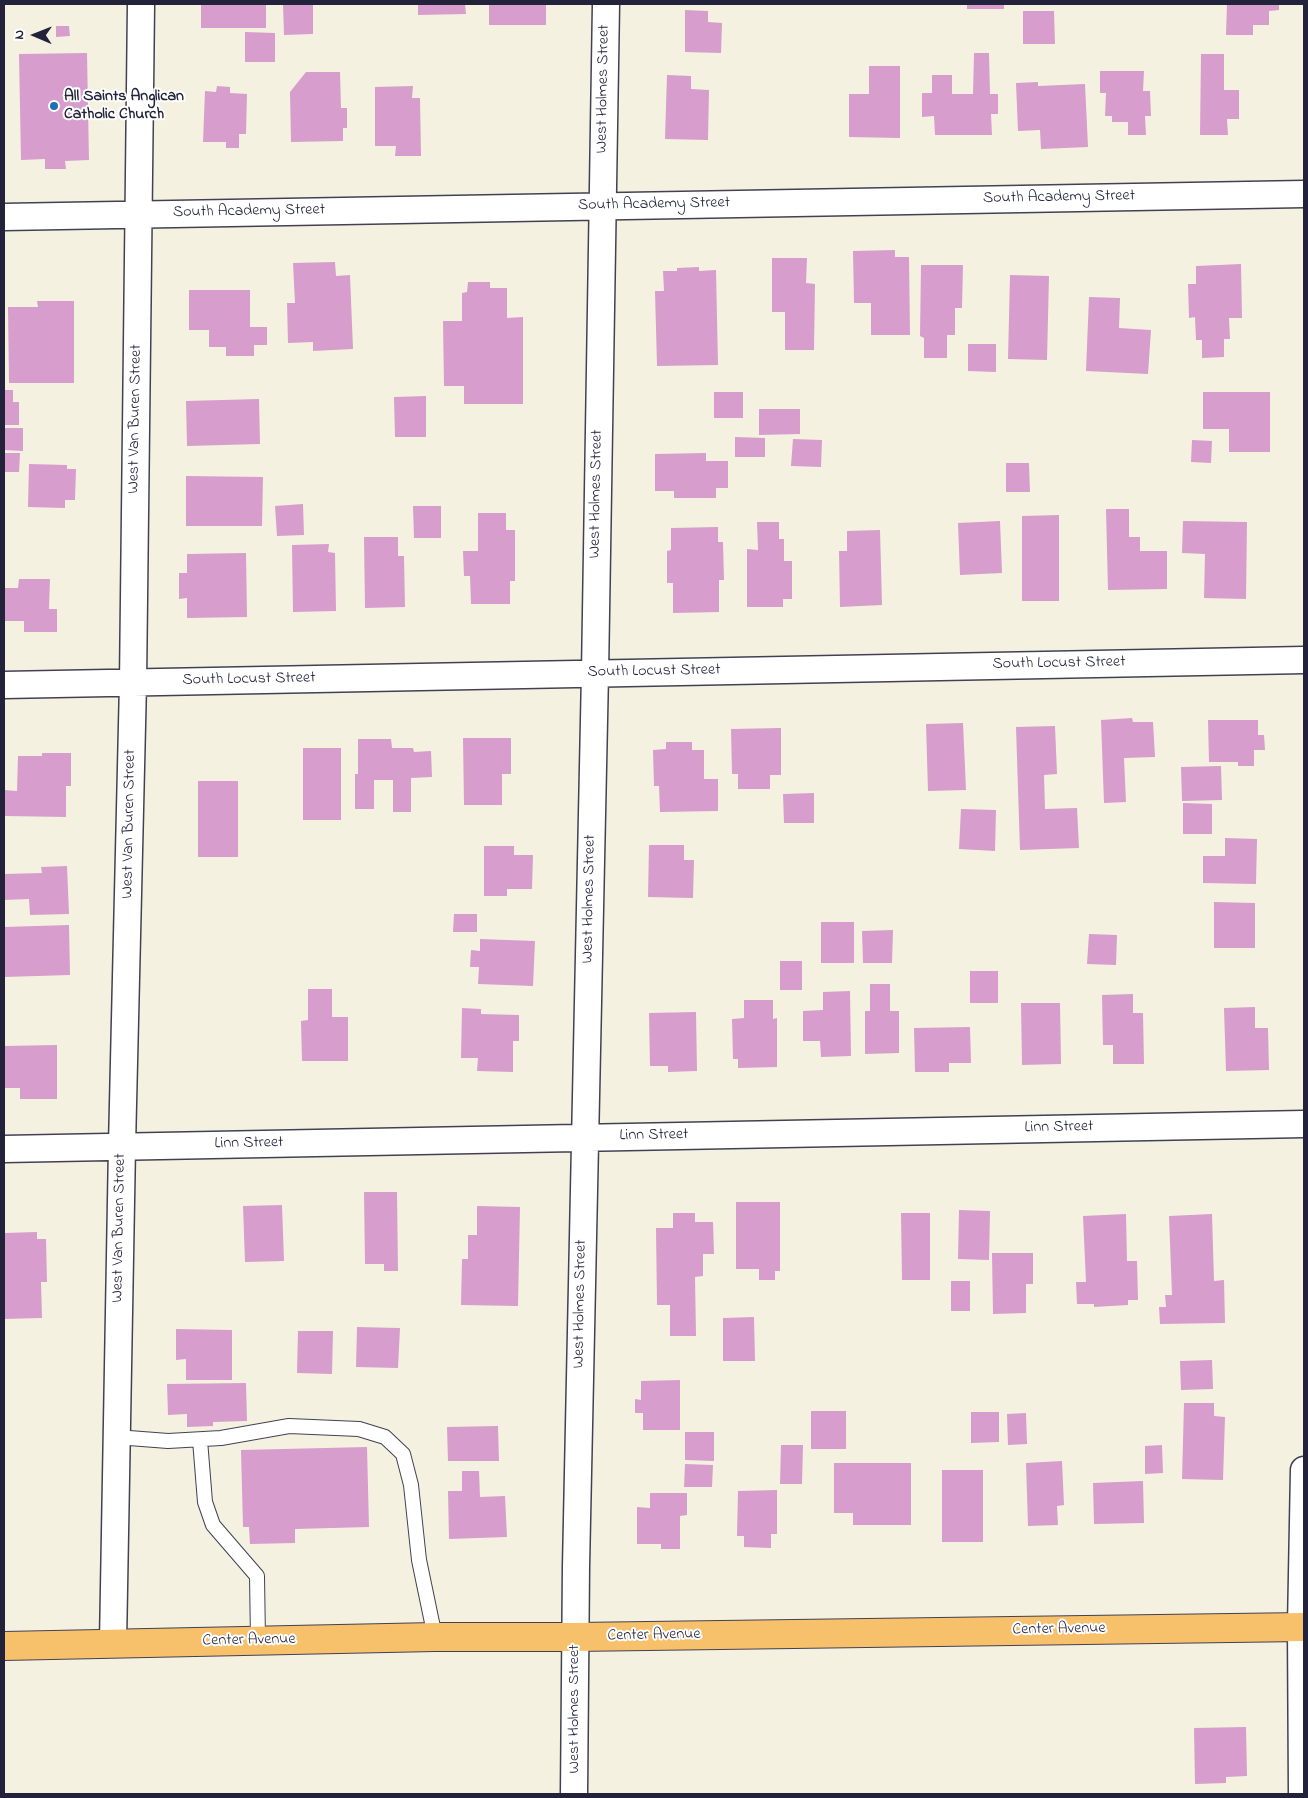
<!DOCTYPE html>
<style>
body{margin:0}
#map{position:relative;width:1308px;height:1798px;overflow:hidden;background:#f5f1e1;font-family:"Indie Flower",sans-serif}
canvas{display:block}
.frame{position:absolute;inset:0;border:5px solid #22223b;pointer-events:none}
.north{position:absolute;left:10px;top:10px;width:50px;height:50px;-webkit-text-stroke:4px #fff;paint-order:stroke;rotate:271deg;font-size:14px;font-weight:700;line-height:20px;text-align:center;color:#22223b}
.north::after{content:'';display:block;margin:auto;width:18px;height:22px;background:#22223b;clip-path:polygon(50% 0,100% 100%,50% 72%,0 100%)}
</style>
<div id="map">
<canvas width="1308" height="1798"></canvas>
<div class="frame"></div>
<div class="north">N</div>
</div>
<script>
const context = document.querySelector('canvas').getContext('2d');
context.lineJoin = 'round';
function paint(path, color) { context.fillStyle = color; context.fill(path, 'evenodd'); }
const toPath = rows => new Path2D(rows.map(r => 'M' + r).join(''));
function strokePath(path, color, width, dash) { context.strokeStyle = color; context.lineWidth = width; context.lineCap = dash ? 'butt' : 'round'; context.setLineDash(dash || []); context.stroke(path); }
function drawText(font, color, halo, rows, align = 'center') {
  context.font = font + ' "Indie Flower",sans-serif'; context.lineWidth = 4; context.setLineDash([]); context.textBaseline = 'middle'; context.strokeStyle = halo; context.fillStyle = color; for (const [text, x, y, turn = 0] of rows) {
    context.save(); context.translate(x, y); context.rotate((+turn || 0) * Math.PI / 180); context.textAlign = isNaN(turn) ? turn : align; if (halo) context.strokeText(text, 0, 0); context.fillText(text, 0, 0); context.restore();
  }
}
const building = toPath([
 [201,4,266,4,266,28,201,28],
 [283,4,313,4,313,34,284,35],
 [418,4,465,4,466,14,418,15],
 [489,4,546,4,546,25,489,25],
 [967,4,1004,4,1004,9,967,9],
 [1227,4,1279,4,1279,10,1269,11,1269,25,1253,25,1253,35,1226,35],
 [685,10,708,11,708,22,722,23,721,53,685,52],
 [1023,11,1054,11,1055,44,1023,44],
 [56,26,69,26,70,36,56,37],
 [245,32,275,33,275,62,245,62],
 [87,53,89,160,65,161,66,169,45,169,45,159,21,160,19,54],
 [974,53,989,53,990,94,998,94,998,114,991,114,992,135,935,135,934,116,922,117,922,93,932,93,932,75,952,75,952,94,973,94],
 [1201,54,1224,54,1224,90,1239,90,1239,119,1227,119,1228,135,1200,135],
 [869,66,900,66,900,138,849,137,849,94,869,94],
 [1100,71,1144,71,1143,91,1150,91,1151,116,1145,116,1146,135,1128,135,1128,122,1112,122,1112,116,1105,116,1106,93,1100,93],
 [306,72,340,72,341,108,347,108,347,128,343,128,343,141,291,142,290,92],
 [667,75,691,76,691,89,709,90,708,140,665,139],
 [1038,82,1038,86,1085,84,1088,147,1041,149,1040,130,1018,131,1016,83],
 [217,86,230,87,230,93,247,94,246,134,239,134,239,148,226,148,226,142,203,142,205,91,216,92],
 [413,86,412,98,420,98,421,156,395,156,396,146,375,146,375,87],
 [895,250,895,257,909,257,910,335,871,335,871,303,854,303,853,251],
 [772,258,807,258,806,283,815,284,814,350,785,350,785,312,772,312],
 [335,262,336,276,350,275,353,349,313,351,313,342,288,343,287,303,295,303,293,263],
 [1241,264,1242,318,1229,318,1230,339,1224,339,1224,357,1202,358,1202,340,1196,340,1195,317,1189,318,1188,284,1196,284,1196,266],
 [921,265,963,265,962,308,955,308,955,335,947,335,947,358,924,358,924,338,920,336],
 [699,267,699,271,716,270,718,365,657,366,655,291,664,291,663,271,677,271,677,268],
 [1010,275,1049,276,1047,360,1008,359],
 [468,282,490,282,490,288,507,288,507,318,523,317,523,404,464,404,464,386,444,386,443,321,462,321,462,293,467,292],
 [189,290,250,290,250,327,267,327,267,345,254,345,254,356,226,356,226,347,209,347,209,330,189,330],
 [1089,297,1120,298,1119,328,1151,330,1148,374,1086,371],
 [37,301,74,301,74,383,9,383,8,307,38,307],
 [968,344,996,344,996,372,968,371],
 [4,390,13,390,13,402,19,402,19,425,4,425],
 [714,392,743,392,743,418,714,418],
 [1203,392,1270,392,1270,452,1229,452,1229,429,1203,429],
 [426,396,426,437,395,437,394,397],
 [259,399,260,444,187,446,186,401],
 [759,409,800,409,800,434,759,435],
 [4,428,23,428,23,451,4,450],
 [735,437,765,438,765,457,735,457],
 [793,439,822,440,821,467,791,466],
 [1192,440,1212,441,1211,463,1191,462],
 [4,453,20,453,19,472,4,472],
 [706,453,706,461,728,461,728,488,716,488,716,498,674,498,674,491,655,491,655,454],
 [1006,463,1029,463,1030,492,1006,492],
 [29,464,67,465,67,469,76,469,75,500,65,500,65,508,28,507],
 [186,476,263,477,262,526,186,526],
 [303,504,304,535,277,536,275,506],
 [413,506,441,506,441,538,414,538],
 [1106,509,1129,509,1129,537,1140,537,1140,551,1167,551,1167,589,1108,590],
 [478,513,506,513,506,530,515,530,515,581,510,581,510,604,471,604,470,576,464,576,463,551,478,551],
 [1059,515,1059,601,1022,601,1022,516],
 [1000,521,1002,573,960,575,958,523],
 [1183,521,1247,522,1246,599,1204,598,1205,554,1182,553],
 [757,522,779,522,779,539,784,539,784,561,792,561,792,599,783,599,783,607,747,607,747,549,758,550],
 [718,527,718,542,723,542,724,580,719,580,719,612,673,613,673,583,667,583,667,551,671,550,671,528],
 [880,530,882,605,840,607,839,551,847,551,847,531],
 [364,537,398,537,398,556,404,556,405,607,365,608],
 [329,544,328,552,335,553,336,611,293,612,292,545],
 [246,553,247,617,187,618,187,598,179,599,179,573,187,573,187,554],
 [19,579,50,579,49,609,57,609,57,632,24,632,24,621,5,621,4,588,18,588],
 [1132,718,1133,722,1153,722,1155,757,1124,758,1126,802,1104,803,1101,720],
 [1208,720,1258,720,1258,735,1264,735,1265,750,1254,750,1254,766,1238,766,1238,762,1209,762],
 [963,723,966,790,928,791,926,724],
 [1055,726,1057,774,1044,775,1045,809,1077,808,1079,848,1020,850,1016,727],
 [781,728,781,775,770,775,770,789,738,789,738,774,732,774,731,729],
 [463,738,511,738,511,774,502,774,502,805,464,805],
 [358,739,391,739,392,748,413,748,414,752,431,751,432,777,411,778,411,812,393,812,393,780,374,780,374,809,355,809,355,774,358,774],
 [666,742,692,742,692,750,704,750,704,779,718,779,718,811,660,812,659,786,654,786,653,750,666,749],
 [303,748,341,748,341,820,303,820],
 [42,753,71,753,71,786,66,786,66,817,4,816,4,790,17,791,18,756,42,756],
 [1221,766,1222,800,1182,801,1181,767],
 [198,781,238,781,238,857,198,857],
 [814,793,814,823,784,823,783,794],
 [1183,803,1212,804,1212,834,1183,834],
 [961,809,996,810,995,851,959,849],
 [1225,838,1257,839,1256,884,1203,883,1203,856,1225,856],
 [649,845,684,845,684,860,694,860,693,898,648,897],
 [484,846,514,846,514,855,533,855,532,889,507,889,507,896,484,896],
 [67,866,69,914,30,915,29,899,4,900,4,874,42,873,41,867],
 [1214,902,1255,903,1255,948,1214,948],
 [454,914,477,914,477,932,453,932],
 [821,922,854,922,854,963,821,963],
 [69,925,70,975,4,977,4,927],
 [893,930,892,963,863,963,862,931],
 [1089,934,1117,935,1116,965,1087,964],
 [480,939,535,941,533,986,478,984,479,967,470,967,471,950,480,951],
 [780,961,802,961,802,990,780,990],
 [970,971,998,971,998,1003,970,1003],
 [870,984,890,984,890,1011,899,1011,899,1053,865,1054,865,1011,870,1011],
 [308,989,332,989,332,1017,348,1017,348,1061,302,1061,301,1021,308,1020],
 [850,991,851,1056,821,1057,820,1041,803,1041,803,1011,823,1010,823,992],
 [1133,994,1133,1013,1143,1013,1144,1064,1113,1064,1113,1045,1103,1045,1102,995],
 [744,1000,773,1000,773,1019,777,1018,777,1067,738,1068,738,1059,733,1059,732,1019,744,1018],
 [1021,1003,1060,1003,1061,1064,1022,1065],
 [1255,1007,1255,1028,1268,1028,1269,1070,1226,1071,1224,1008],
 [462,1008,481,1009,481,1014,519,1015,519,1041,513,1041,513,1072,477,1071,478,1058,461,1058],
 [696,1012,697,1071,668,1072,668,1066,650,1066,649,1013],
 [970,1027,971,1063,949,1063,949,1072,915,1072,914,1028],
 [57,1045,57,1099,20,1099,20,1088,4,1088,4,1046],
 [364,1192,397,1192,398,1271,384,1271,384,1264,365,1264],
 [736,1202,780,1202,780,1271,775,1271,775,1280,759,1280,759,1269,736,1269],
 [282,1205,284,1261,245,1262,243,1206],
 [477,1206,520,1207,518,1306,461,1305,462,1259,468,1259,468,1235,477,1235],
 [959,1210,990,1211,989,1260,958,1259],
 [673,1213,695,1213,695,1222,713,1222,714,1254,703,1254,703,1276,695,1277,696,1336,670,1336,670,1305,657,1305,656,1228,673,1228],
 [901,1213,930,1213,930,1280,902,1280],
 [1126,1214,1127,1261,1137,1261,1138,1300,1128,1300,1128,1305,1094,1307,1094,1304,1077,1304,1076,1282,1086,1282,1083,1216],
 [1212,1214,1214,1281,1224,1280,1225,1323,1160,1324,1159,1307,1166,1307,1165,1295,1172,1295,1169,1216],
 [37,1232,37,1239,46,1239,47,1282,41,1282,42,1318,4,1319,4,1233],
 [992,1253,1033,1253,1033,1284,1026,1284,1026,1313,993,1314],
 [951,1281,970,1281,970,1311,951,1311],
 [754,1317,755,1361,723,1361,723,1318],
 [357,1327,400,1328,398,1368,356,1367],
 [176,1329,232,1330,232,1380,186,1380,186,1359,176,1360],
 [298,1331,333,1331,332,1374,297,1373],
 [1212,1360,1213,1389,1181,1390,1180,1361],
 [680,1380,680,1430,643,1430,643,1413,635,1413,635,1399,641,1400,641,1381],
 [246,1383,247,1421,213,1422,213,1426,187,1427,187,1414,168,1415,167,1384],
 [1184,1403,1214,1403,1214,1416,1225,1417,1223,1480,1182,1479],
 [811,1411,846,1411,846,1449,811,1449],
 [971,1412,999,1412,999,1442,971,1443],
 [1026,1413,1027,1444,1008,1445,1007,1414],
 [498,1426,499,1461,448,1461,447,1427],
 [685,1432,714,1432,714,1461,685,1460],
 [781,1445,803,1445,802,1484,780,1484],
 [1162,1445,1163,1473,1145,1474,1145,1446],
 [367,1447,369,1527,295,1529,295,1543,250,1544,249,1527,243,1527,241,1450],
 [1062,1461,1064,1505,1057,1506,1058,1525,1028,1526,1026,1463],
 [834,1463,911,1463,911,1525,853,1525,853,1513,834,1513],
 [685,1464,713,1465,712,1487,684,1487],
 [942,1470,983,1470,983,1542,942,1542],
 [462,1471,479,1471,480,1497,505,1496,507,1537,449,1539,448,1491,462,1491],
 [1143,1481,1144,1523,1094,1524,1093,1483],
 [777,1490,777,1534,771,1534,771,1548,744,1547,744,1536,737,1536,738,1491],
 [650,1493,687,1493,687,1515,680,1516,680,1549,661,1549,661,1544,637,1544,637,1507,650,1508],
 [1246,1727,1247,1776,1226,1777,1226,1783,1195,1784,1194,1728]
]);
const service = toPath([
 [116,1437,168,1441,221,1438,289,1426,359,1429,385,1437,403,1454,411,1485,419,1560,435,1637],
 [200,1440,205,1502,213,1525,257,1576,258,1640]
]);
const minor = toPath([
 [4,217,1304,194],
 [4,685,1304,660],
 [4,1149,1304,1124],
 [113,1643,122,1146,133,683,141,4],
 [574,1794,576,1566,595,673,606,4],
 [1302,1794,1301,1627,1304,1470]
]);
const primary = toPath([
 [4,1646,435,1637,575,1637,1304,1627]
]);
const markers = [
 [54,106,5,"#1f6fb2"]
];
const streetNames = [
 ["West Holmes Street",604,89,-89],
 ["South Academy Street",1059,198,-1],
 ["South Academy Street",654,205,-1],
 ["South Academy Street",249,212,-1],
 ["West Van Buren Street",136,419,-89],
 ["West Holmes Street",597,494,-89],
 ["South Locust Street",1059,664,-1],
 ["South Locust Street",654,672,-1],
 ["South Locust Street",249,680,-1],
 ["West Van Buren Street",130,824,-89],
 ["West Holmes Street",590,899,-89],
 ["Linn Street",1059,1128,-1],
 ["Linn Street",654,1136,-1],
 ["Linn Street",249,1144,-1],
 ["West Van Buren Street",120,1228,-89],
 ["West Holmes Street",581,1304,-89],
 ["Center Avenue",1059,1630,-1],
 ["Center Avenue",654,1636,-1],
 ["Center Avenue",249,1641,-1],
 ["West Holmes Street",575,1709,-90]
];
const poiNames = [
 ["All Saints Anglican",64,97],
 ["Catholic Church",64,115]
];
paint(building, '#d69dcd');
strokePath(service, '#424154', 16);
strokePath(minor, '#424154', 29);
strokePath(primary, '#424154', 30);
strokePath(service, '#fff', 14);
strokePath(minor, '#fff', 26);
strokePath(primary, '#f7c06b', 28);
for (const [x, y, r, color] of markers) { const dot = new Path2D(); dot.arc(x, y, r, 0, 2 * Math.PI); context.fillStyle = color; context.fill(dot); strokePath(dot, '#fff', 2); }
drawText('16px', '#22223b', '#fff', streetNames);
drawText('bold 16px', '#22223b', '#fff', poiNames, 'left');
</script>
